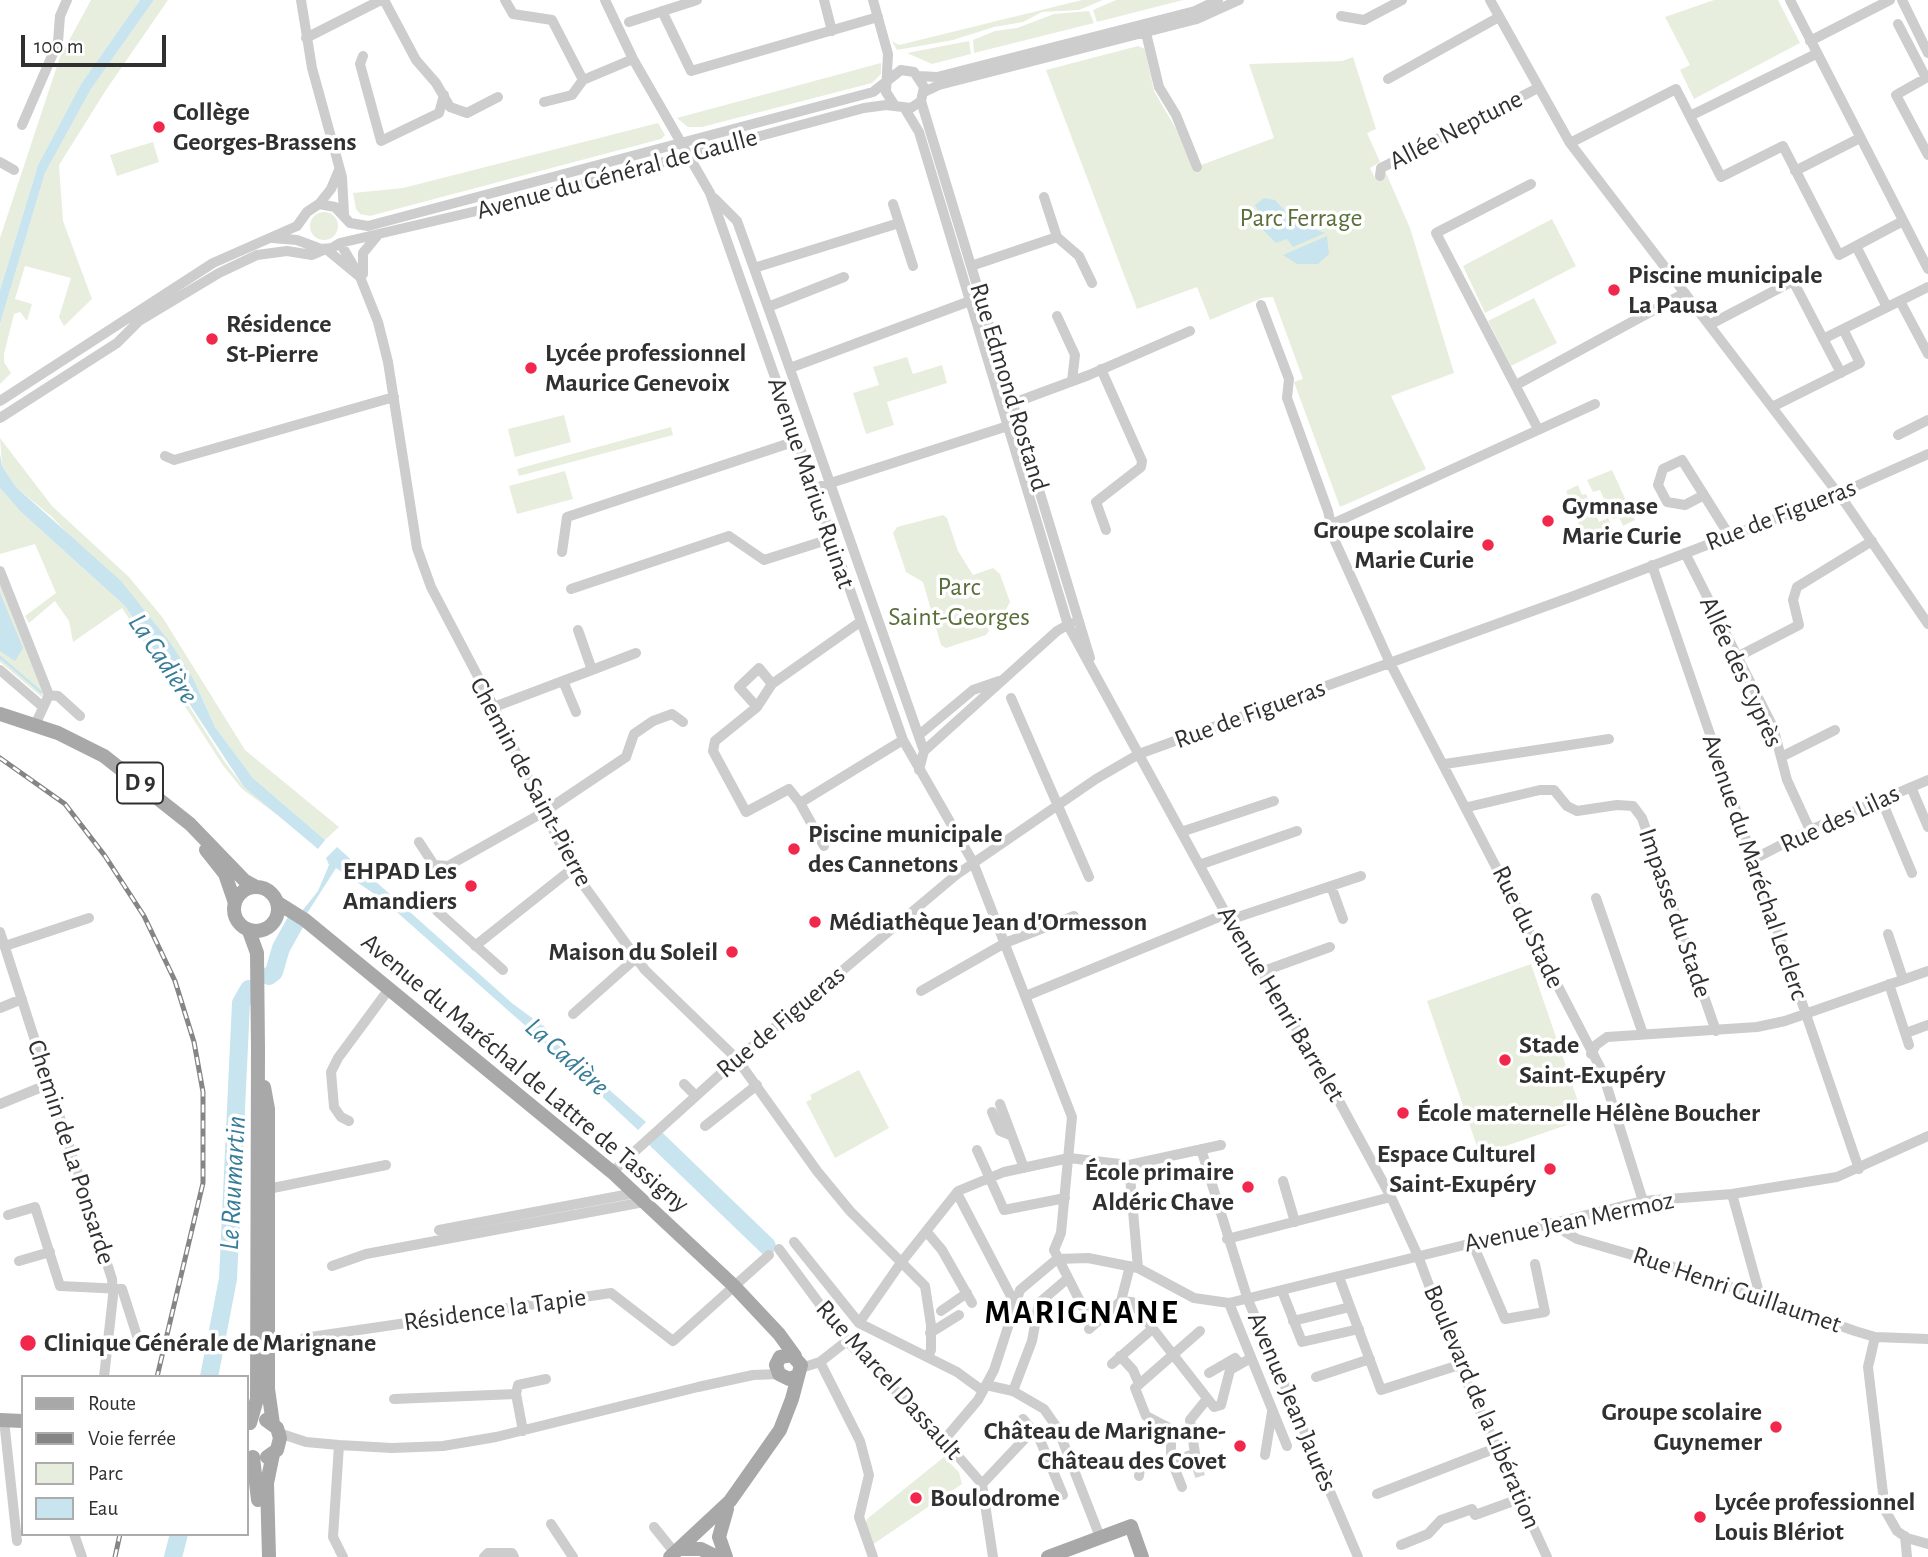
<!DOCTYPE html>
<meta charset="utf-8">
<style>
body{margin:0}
#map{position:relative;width:1928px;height:1557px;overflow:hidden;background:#fff;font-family:"Alegreya Sans",sans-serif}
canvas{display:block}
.legend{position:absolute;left:21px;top:1375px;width:228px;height:161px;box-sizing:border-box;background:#fff;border:2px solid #acacac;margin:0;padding:9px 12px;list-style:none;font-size:21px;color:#303030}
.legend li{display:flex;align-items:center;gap:14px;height:35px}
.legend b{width:35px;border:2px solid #acacac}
.scale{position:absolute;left:21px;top:35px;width:145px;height:32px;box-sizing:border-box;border:4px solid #303030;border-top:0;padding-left:9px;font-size:21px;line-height:24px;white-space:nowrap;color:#303030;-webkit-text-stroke:5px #fff;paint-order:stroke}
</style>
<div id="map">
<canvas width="1928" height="1557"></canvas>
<ul class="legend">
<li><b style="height:9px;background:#a8a8a8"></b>Route</li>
<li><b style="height:9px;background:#858585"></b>Voie ferrée</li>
<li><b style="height:19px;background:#e8eedd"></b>Parc</li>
<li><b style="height:19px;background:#c8e4ef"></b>Eau</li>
</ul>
<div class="scale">100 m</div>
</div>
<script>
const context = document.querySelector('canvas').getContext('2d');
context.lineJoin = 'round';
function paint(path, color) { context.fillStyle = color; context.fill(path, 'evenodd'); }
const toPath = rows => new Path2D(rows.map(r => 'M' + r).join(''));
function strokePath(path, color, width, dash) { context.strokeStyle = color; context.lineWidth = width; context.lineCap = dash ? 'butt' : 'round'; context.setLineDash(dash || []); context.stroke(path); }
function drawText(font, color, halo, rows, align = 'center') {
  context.font = font + ' "Alegreya Sans",sans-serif'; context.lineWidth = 7; context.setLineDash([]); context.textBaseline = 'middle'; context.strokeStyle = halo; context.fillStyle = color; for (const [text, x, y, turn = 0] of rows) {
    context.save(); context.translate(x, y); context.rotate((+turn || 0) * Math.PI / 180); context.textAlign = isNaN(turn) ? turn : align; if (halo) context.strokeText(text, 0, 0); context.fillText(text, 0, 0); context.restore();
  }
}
const green = toPath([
 [91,0,140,0,81,84,38,165,0,290,0,238,60,57],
 [154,0,168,0,106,90,59,165,63,221,92,299,64,326,59,317,71,278,25,266,15,299,32,304,27,321,20,312,14,314,4,354,4,362,11,373,0,384,0,324,45,173,91,89],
 [1082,0,1103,0,1079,10,1042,12,1023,22,994,27,953,40,897,50,892,41,899,45],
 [1116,0,1183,0,1097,22,1093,10],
 [1714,0,1778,0,1800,43,1694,99,1680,70,1690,65,1665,17],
 [1089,11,1094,23,974,53,973,40,995,31,1017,28,1054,14],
 [969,41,971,54,932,64,907,53],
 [1138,46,1145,49,1154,91,1176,129,1193,168,1274,138,1249,64,1342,61,1353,57,1376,129,1367,133,1380,162,1370,168,1375,178,1386,173,1410,228,1454,373,1391,396,1426,469,1340,507,1294,382,1303,379,1273,297,1262,298,1210,320,1197,287,1137,309,1046,70],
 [881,63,881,74,872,83,702,127,688,127,677,118],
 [658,123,665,135,661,139,370,216,360,214,356,209,353,193,403,188],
 [153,142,159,162,117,176,110,155],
 '310 226a14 14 0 1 1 28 0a14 14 0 1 1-28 0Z',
 [1552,219,1576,266,1485,313,1463,266],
 [1534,298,1557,343,1511,366,1488,321],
 [907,357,913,374,942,365,947,383,887,402,894,425,866,434,853,393,879,385,873,367],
 [564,415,571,442,515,457,508,429],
 [671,427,673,435,519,476,517,469],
 [0,438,52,506,129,577,163,618,245,750,339,827,325,840,253,778,215,727,193,678,172,645,52,517,16,487,2,466],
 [1612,470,1635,520,1623,526,1619,517,1613,519,1600,490,1593,492,1587,480],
 [565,471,573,499,517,514,509,486],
 [1578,485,1582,495,1586,494,1599,522,1608,518,1613,530,1589,541,1585,532,1582,533,1566,491],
 [0,488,21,512,125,606,224,761,244,787,283,819,242,789,222,764,122,608,73,642,69,621,55,601,29,623,25,616,56,593,35,544,0,554],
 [943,515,947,518,958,551,973,575,993,568,1000,574,1010,602,1005,611,984,617,989,631,986,635,946,648,941,645,923,582,906,572,893,533,897,527],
 [0,572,46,692,43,698,0,662],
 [1531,964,1584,1119,1480,1155,1427,1001],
 [859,1070,889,1128,835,1158,806,1102,812,1099,810,1095],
 [944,1457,959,1472,962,1484,872,1545,865,1528,867,1519]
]);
const water = toPath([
 [140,0,154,0,91,89,45,173,0,324,0,290,38,165,81,84],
 [1264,198,1275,200,1295,222,1325,233,1293,247,1287,239,1276,243,1263,230,1264,223,1255,205],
 [1327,236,1329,254,1318,264,1297,264,1283,255],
 [0,454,2,466,16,487,121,581,172,645,193,678,215,727,253,778,325,840,318,849,244,787,125,606,21,512,0,488],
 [0,593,23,648,15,661,0,651],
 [337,847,513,1004,546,1028,557,1044,646,1122,638,1130,537,1036,382,899,336,868,306,915,302,911,318,891,329,865,326,858]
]);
const stream = toPath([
 [0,657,41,692]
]);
const river = toPath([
 [269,976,274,972,281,948,295,923],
 [657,1140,767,1246],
 [209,1377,228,1279,241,1003,249,989],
 [173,1557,179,1534]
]);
const minorTunnel = toPath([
 [1197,1467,1201,1479]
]);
const minor = toPath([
 [301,0,312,68,342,177,344,214],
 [384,0,416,60,436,83,450,107,467,113,498,97],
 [505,0,513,14,552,20,583,80,633,59],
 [605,0,633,59,710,193,903,740,973,862,1072,1117,1061,1233,1054,1250,1092,1325],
 [824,0,832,31],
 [873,0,888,54,886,92,895,106],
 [1490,0,1570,143,1846,504,1928,624],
 [1790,0,1928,269],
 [1902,0,1928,53],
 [662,11,691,71,878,17],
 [1341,16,1364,20,1402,0],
 [629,22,697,0],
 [1898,24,1926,78,1896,95,1928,155],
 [1146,33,1159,87,1176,115,1197,167],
 [306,38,381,0],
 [1810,41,1890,0],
 [363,56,360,64,381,141,439,113,444,95],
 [919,76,937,77,1195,11,1218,0],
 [1388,79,1499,17],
 [924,92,939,85,1197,19,1239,0],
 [921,101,1090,658],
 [544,102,572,95,583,80],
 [905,109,919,132,1068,625,1226,914,1326,1077,1391,1197,1418,1256,1459,1365,1547,1557],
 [1690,116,1816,54],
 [22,125,58,42,60,16,67,0],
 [1570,143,1676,89,1721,177,1783,146,1839,255,1903,221],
 [0,162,14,170],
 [1795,171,1860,138],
 [1380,176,1381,168,1538,88],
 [1531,184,1436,233,1538,429],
 [714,198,737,221,778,335,924,751,919,770],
 [319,204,331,189,339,170],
 [893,204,913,266],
 [1057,237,1079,256,1092,283],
 [1856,246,1887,307],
 [971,266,1057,237,1044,197],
 [754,268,899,223],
 [363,274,363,253,377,236],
 [360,277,378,322,388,362,417,548,431,587,494,707,572,869,645,970,737,1059,817,1171,850,1211,925,1286,931,1325,931,1350,928,1356],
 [1900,301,1928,354],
 [1261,305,1289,379,1287,398,1328,511,1334,539,1390,663,1602,1071,1643,1201],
 [768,307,844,277],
 [1057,316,1075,355,1072,381],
 [1709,325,1793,281,1841,373],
 [1823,339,1928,287],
 [790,368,970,301],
 [1101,369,1142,461,1141,467,1096,502,1106,530],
 [1516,385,1685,293],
 [0,401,213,263,297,226,307,212,319,204,335,207,350,223,368,226,873,92,901,70,914,72,924,87,921,101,911,108,886,105,864,108,515,202,340,243,332,248,321,249,297,240,272,238],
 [1008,405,1089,375,1190,331],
 [1772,407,1860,363,1843,329],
 [0,418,117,343,139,321,219,273,257,255,287,251,312,255,326,249,360,277,340,243],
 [1898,435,1928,420],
 [165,456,174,460,394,397],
 [812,489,1014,424],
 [1704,495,1685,505,1667,502,1658,485,1663,469,1682,460,1704,495,1729,535],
 [1332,524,1595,404],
 [562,552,567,517,796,441],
 [1685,553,1773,727,1787,780,1810,830],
 [1652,565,1859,1169],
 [0,571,49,695,35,725],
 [571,589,729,536,764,560,830,539],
 [860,622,772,684,757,707,715,741,713,751,746,812,789,789,800,803,903,740],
 [1737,657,1799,625,1793,600,1797,587,1872,541],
 [0,670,43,707],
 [592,670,636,653],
 [563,681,576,712],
 [49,695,58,696,80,716],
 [1011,698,1089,877],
 [494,707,592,670,578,630],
 [757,707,739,687,759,668,772,684],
 [919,735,973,690,999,681],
 [924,751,1057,631,1071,623],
 [1781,757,1835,730],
 [1445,764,1609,739],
 [1911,787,1928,827],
 [1881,799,1912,873],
 [800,803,824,846],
 [1468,807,1540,790,1554,790,1567,806,1577,811,1617,805,1633,806,1642,818,1716,1031],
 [1181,832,1274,801],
 [419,842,434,865,448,866,544,812,626,757,634,734,653,721,672,714,683,722],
 [1752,860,1810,830,1928,780],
 [1199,865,1297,831],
 [1331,886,1343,919],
 [1596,898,1643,1034],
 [437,911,503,970],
 [1229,920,1361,876],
 [0,932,112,1279,113,1296,104,1377],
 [1888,934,1903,979],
 [5,946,89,918],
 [475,946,572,869],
 [1261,972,1330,947],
 [1889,984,1909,1045],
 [921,991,1005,943,1074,916],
 [1026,996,1226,914],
 [0,1008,22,999],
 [573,1014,636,958],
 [1906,1033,1928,1025],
 [1591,1054,1596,1045,1607,1037,1757,1027,1785,1021,1928,971],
 [684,1084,695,1095],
 [0,1104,49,1084],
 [1000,1104,1012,1136],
 [992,1112,1000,1131,1012,1136,1024,1168],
 [349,1121,341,1117,334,1107,331,1072,338,1058,389,989],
 [705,1126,757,1085],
 [1201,1149,1248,1300,1358,1557],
 [977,1150,1004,1210,1065,1198],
 [1129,1165,1221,1145],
 [612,1172,737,1059,956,875,1096,779,1139,754,1571,597,1827,499,1928,454],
 [1283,1181,1295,1222],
 [268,1189,386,1165],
 [957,1193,1014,1302],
 [1732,1194,1759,1292],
 [8,1215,35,1207,60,1286,122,1289,138,1339],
 [1550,1223,1577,1239,1677,1268,1855,1331,1875,1337,1928,1339],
 [439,1230,635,1193],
 [926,1231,942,1250,972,1303],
 [1227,1239,1391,1197],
 [794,1242,859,1323,957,1372,983,1391],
 [1472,1242,1505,1319,1545,1312,1535,1264],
 [779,1249,847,1341,944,1440,982,1484,993,1557],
 [19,1261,50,1252],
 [332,1266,366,1254,644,1202],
 [1339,1277,1381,1390,1459,1365],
 [1282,1291,1302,1342,1359,1329],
 [1121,1301,1130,1266],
 [1229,1303,1287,1446],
 [941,1311,967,1293],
 [1293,1321,1350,1307],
 [859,1323,900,1264,958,1191,1004,1172,1069,1158,1129,1165,1138,1268],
 [1089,1329,1121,1301,1132,1302,1214,1407,1221,1405,1230,1370,1251,1358],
 [930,1333,959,1315],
 [1875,1337,1868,1367,1885,1510,1897,1531,1907,1538,1928,1544],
 [304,1338,611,1293,673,1341,769,1255],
 [1120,1356,1133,1370,1139,1384],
 [820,1362,860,1441,869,1475,859,1517,873,1557],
 [1112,1364,1151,1330],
 [801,1368,820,1362,847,1341],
 [1209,1373,1235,1358,1240,1364],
 [1316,1377,1370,1359],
 [986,1385,1013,1391,1044,1409,1058,1429,1100,1537],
 [1013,1391,1032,1341,1039,1303,1067,1279],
 [516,1394,518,1385,546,1379],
 [394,1399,516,1394,523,1431],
 [1023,1419,1040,1440,1063,1495],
 [4,1420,17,1541],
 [279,1433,306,1442,339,1445,392,1448,443,1446,496,1437,698,1387,753,1375,779,1374],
 [944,1440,978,1400,994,1370,1020,1290,1057,1259,1088,1258,1138,1268,1194,1298,1229,1303,1643,1201,1732,1194,1837,1177,1928,1136],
 [339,1445,333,1537,343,1557],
 [1265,1455,1272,1412],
 [1197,1467,1190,1420,1207,1399],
 [1139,1476,1141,1459,1173,1461,1194,1454],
 [982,1484,1033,1430],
 [1182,1487,1171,1459,1171,1429,1146,1416,1135,1388,1200,1331],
 [1377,1494,1496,1448],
 [551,1524,573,1557],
 [654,1527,675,1553],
 [74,1534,82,1557],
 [1905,1536,1907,1557],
 [1401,1545,1428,1534,1441,1520,1472,1509,1475,1515,1519,1499],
 [484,1557,488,1553,512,1553,514,1557]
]);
const major = toPath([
 [0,714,58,733,104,756,190,824,245,881,256,887],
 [206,850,225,874,235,903],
 '234 909a22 22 0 1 1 44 0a22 22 0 1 1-44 0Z',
 [278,903,305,920,612,1172,733,1285,779,1334,795,1356],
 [249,931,257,953,258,1048,257,1399,250,1423],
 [264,1087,268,1109,268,1389,273,1424],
 [0,1420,23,1421],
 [266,1420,277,1428,280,1438,277,1450,267,1457],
 [253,1457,258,1500],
 [682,1549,701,1549,717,1557],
 [269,1557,267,1483,273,1454],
 [670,1557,730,1501,780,1430,792,1399,801,1365,792,1355,780,1357,776,1365,779,1374,789,1379,797,1376],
 [726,1557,719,1537,727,1509],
 [1048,1557,1131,1526,1142,1557]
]);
const rail = toPath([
 [0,758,65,804,105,856,144,916,175,981,194,1042,203,1092,203,1183,157,1377],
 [115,1557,120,1534]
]);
const markers = [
 [159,127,7,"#f1274b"],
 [1614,290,7,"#f1274b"],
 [212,339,7,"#f1274b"],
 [531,368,7,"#f1274b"],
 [1548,521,7,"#f1274b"],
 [1488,545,7,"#f1274b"],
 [794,849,7,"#f1274b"],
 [471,886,7,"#f1274b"],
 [815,922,7,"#f1274b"],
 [732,952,7,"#f1274b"],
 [1505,1060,7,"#f1274b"],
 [1403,1113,7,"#f1274b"],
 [1550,1169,7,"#f1274b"],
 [1248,1187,7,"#f1274b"],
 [28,1343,9,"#f1274b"],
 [1776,1427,7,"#f1274b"],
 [1240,1446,7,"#f1274b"],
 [916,1498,7,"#f1274b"],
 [1700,1517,7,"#f1274b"]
];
const shields = [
 [140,783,46]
];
const shieldNames = [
 ["D 9",140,783]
];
const poiNames = [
 ["Collège",173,112],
 ["Georges-Brassens",173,142],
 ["Piscine municipale",1628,275],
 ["La Pausa",1628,305],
 ["Résidence",226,324],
 ["St-Pierre",226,354],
 ["Lycée professionnel",545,353],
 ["Maurice Genevoix",545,383],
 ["Gymnase",1562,506],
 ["Marie Curie",1562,536],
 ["Groupe scolaire",1474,530,"right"],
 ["Marie Curie",1474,560,"right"],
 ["Piscine municipale",808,834],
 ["des Cannetons",808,864],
 ["EHPAD Les",457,871,"right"],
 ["Amandiers",457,901,"right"],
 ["Médiathèque Jean d'Ormesson",829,922],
 ["Maison du Soleil",718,952,"right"],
 ["Stade",1519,1045],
 ["Saint-Exupéry",1519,1075],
 ["École maternelle Hélène Boucher",1417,1113],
 ["Espace Culturel",1536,1154,"right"],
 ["Saint-Exupéry",1536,1184,"right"],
 ["École primaire",1234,1172,"right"],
 ["Aldéric Chave",1234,1202,"right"],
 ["Clinique Générale de Marignane",44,1343],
 ["Groupe scolaire",1762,1412,"right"],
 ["Guynemer",1762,1442,"right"],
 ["Château de Marignane-",1226,1431,"right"],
 ["Château des Covet",1226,1461,"right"],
 ["Boulodrome",930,1498],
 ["Lycée professionnel",1714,1502],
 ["Louis Blériot",1714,1532]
];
const streetNames = [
 ["Allée Neptune",1456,130,-27],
 ["Avenue du Général de Gaulle",617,174,-15],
 ["Rue Edmond Rostand",1009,387,73],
 ["Avenue Marius Ruinat",811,483,71],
 ["Rue de Figueras",1781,515,-21],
 ["Allée des Cyprès",1741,672,65],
 ["Rue de Figueras",1250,714,-20],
 ["Chemin de Saint-Pierre",531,782,62],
 ["Rue des Lilas",1840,819,-25],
 ["Avenue du Maréchal Leclerc",1755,867,71],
 ["Impasse du Stade",1675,913,71],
 ["Rue du Stade",1528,927,64],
 ["Avenue Henri Barrelet",1281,1004,59],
 ["Rue de Figueras",781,1022,-40],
 ["Avenue du Maréchal de Lattre de Tassigny",525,1073,40],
 ["Chemin de La Ponsarde",71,1152,72],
 ["Avenue Jean Mermoz",1569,1222,-12],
 ["Rue Henri Guillaumet",1737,1290,19],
 ["Résidence la Tapie",495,1310,-8],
 ["Rue Marcel Dassault",889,1380,48],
 ["Avenue Jean Jaurès",1292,1402,67],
 ["Boulevard de la Libération",1482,1407,67]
];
const parkNames = [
 ["Parc Ferrage",1301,218],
 ["Parc",959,587],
 ["Saint-Georges",959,617]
];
const waterNames = [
 ["La Cadière",163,659,56],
 ["La Cadière",567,1057,42],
 ["Le Raumartin",233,1183,-87]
];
const districtNames = [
 ["MARIGNANE",1082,1313]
];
paint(green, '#e8eedd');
paint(water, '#c8e4ef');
strokePath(stream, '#c8e4ef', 2.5);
strokePath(river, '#c8e4ef', 18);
strokePath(minorTunnel, '#d6d6d6', 10, [10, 5]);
strokePath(minor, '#cdcdcd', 10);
strokePath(major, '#a8a8a8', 14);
strokePath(rail, '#858585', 5);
strokePath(rail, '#fff', 2.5, [8]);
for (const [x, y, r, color] of markers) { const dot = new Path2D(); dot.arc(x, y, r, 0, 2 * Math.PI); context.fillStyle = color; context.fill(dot); strokePath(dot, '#fff', 2.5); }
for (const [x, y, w] of shields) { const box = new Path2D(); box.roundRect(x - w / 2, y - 20.5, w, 41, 5); context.fillStyle = '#fff'; context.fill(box); strokePath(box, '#303030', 2); }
drawText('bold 24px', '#303030', null, shieldNames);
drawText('bold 26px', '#303030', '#fff', poiNames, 'left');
drawText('26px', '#303030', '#fff', streetNames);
drawText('26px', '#586f39', '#fff', parkNames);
drawText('italic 28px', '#377d98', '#fff', waterNames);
context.letterSpacing = '2px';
drawText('bold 33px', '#000', '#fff', districtNames);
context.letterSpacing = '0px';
</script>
